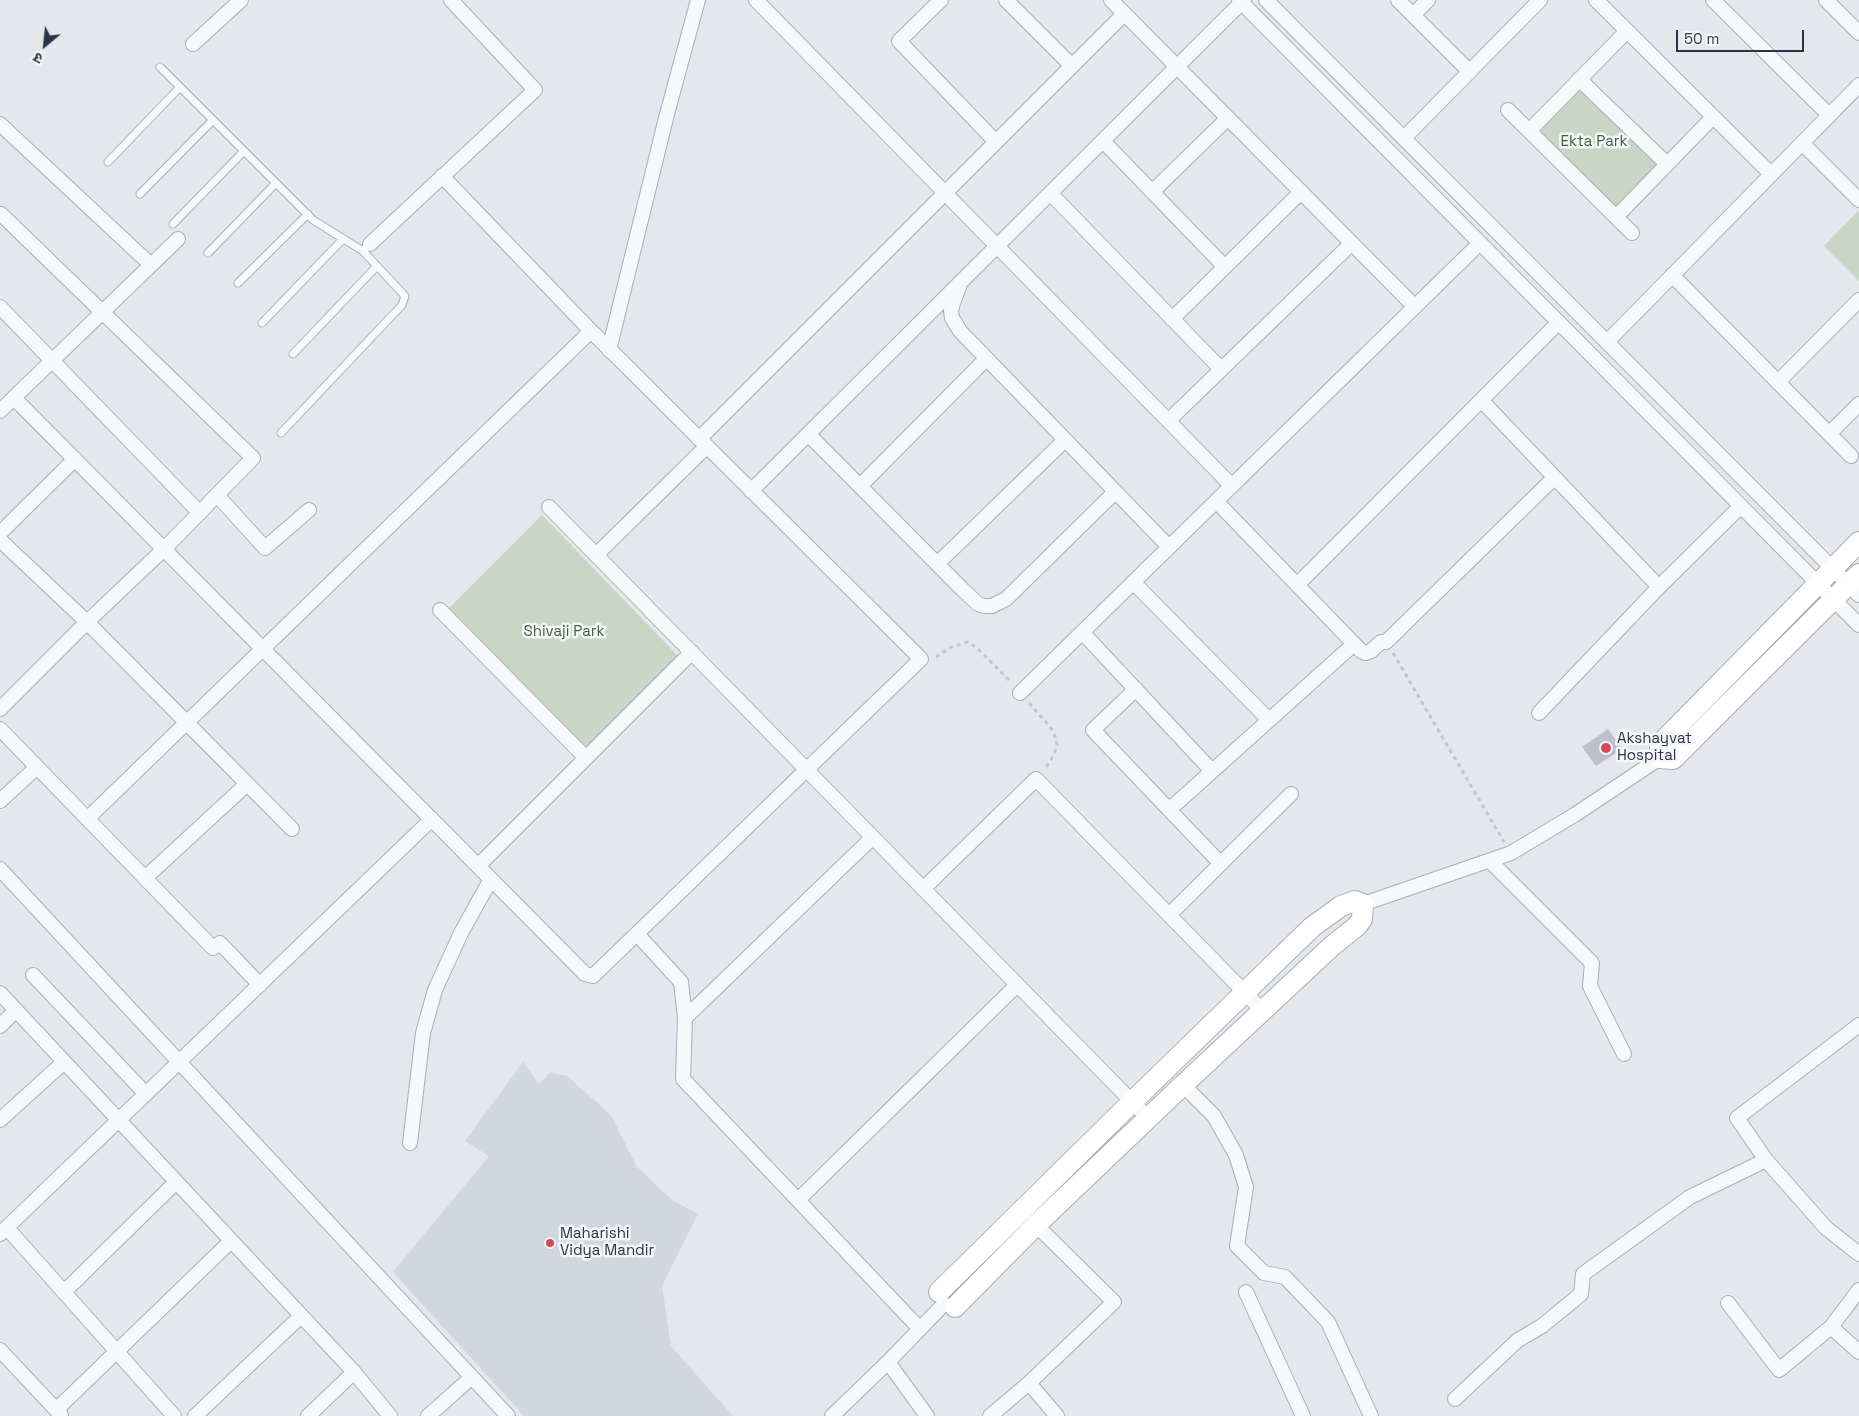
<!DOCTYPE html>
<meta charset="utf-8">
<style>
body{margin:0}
#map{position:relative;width:1859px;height:1416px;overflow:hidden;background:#e4e7ec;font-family:"Space Grotesk","Noto Sans Devanagari",sans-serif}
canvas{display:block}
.north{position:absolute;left:20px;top:20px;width:50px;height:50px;-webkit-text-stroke:4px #f4f6f9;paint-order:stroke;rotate:208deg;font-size:14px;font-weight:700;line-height:20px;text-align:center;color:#2b3445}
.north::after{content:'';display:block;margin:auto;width:18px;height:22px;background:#2b3445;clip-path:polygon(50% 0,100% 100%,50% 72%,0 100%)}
.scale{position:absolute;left:1676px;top:30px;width:128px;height:22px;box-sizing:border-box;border:2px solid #2b3445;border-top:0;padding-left:6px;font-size:15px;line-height:18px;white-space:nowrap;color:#2b3445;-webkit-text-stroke:4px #f4f6f9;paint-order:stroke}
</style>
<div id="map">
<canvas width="1859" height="1416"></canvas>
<div class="north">उ</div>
<div class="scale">50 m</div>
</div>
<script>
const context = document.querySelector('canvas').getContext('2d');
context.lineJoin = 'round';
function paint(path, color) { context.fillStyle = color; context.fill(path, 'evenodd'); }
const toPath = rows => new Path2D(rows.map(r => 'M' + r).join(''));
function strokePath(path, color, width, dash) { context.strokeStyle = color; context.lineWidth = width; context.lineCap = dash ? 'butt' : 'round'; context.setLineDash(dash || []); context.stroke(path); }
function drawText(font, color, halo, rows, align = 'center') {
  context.font = font + ' "Space Grotesk",sans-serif'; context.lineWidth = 5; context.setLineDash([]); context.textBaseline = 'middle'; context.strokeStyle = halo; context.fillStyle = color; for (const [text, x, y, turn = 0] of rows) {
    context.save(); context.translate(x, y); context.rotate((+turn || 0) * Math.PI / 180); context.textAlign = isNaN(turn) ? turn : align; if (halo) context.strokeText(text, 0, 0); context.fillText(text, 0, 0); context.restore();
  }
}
const built = toPath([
 [523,1062,539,1084,550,1073,567,1076,611,1115,637,1167,672,1200,698,1214,662,1286,671,1346,733,1416,524,1416,393,1272,489,1156,465,1141]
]);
const green = toPath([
 [1582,86,1659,162,1615,207,1537,130],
 [1858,211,1859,213,1859,281,1824,246],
 [542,515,678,656,587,748,449,608]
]);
const building = toPath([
 [1608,729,1622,749,1596,766,1582,747]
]);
const path = toPath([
 [1393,653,1504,842],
 [936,657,949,648,968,642,977,648,1012,683],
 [1029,703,1051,728,1055,736,1057,745,1054,755,1045,769]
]);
const lane = toPath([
 [160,67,313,220,363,251],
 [108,162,180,87],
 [140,194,213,120],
 [173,224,244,151],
 [208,253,276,183],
 [238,283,308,214],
 [262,323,343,239],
 [293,354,377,266],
 [281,433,402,305,405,296,363,251,365,249]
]);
const street = toPath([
 [756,0,1232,486],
 [941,0,899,41,996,142],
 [1006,0,1072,66],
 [1111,0,1415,307],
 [1239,0,1859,625],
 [1266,0,1859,595],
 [1398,0,1469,71],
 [1596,0,1771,174],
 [1713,0,1829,115],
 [1826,0,1859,33],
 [1413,15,1428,0],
 [193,44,241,0],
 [1579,79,1667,164],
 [1508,110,1632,233],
 [0,124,151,265],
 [1529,131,1627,31],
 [1404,138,1540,0],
 [1103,141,1225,267],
 [1802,143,1859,200],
 [1152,192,1228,118],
 [1050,193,1221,369],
 [1616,217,1713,117],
 [370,244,535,90,451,0],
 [1672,275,1851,456],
 [959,287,953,303,951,311,952,318,960,331,1169,547],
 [0,307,200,513],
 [1172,319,1301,192],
 [1607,342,1859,85],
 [609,350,667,114,698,0],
 [1778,382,1859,300],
 [14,398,585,974,593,976,921,659,591,331,442,176],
 [1481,400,1659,587],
 [0,411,178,239],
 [1168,421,1352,243],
 [808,434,964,591,978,604,984,606,992,606,1006,599,1115,492],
 [1829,434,1859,404],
 [699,439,1124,14],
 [860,486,986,359],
 [751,491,1244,0],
 [217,495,265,548,309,510],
 [1216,501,1361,651,1366,653,1371,651,1381,642,1386,642,1554,478],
 [549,507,1148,1118],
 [0,533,75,459],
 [0,540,87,622,292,829],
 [596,555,707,446],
 [937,564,1065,440],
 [1133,582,1269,720],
 [1297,585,1559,322],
 [440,610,586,758],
 [1082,632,1211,770],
 [1136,689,1093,730,1221,864],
 [1020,693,1480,243],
 [0,709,87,622,164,549,253,458,1,214],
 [1539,713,1659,587,1741,506],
 [0,729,213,948,220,943,260,985],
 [0,801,37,767],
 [1170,809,1354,644],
 [87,819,591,331],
 [1490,861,1592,963,1590,986,1624,1054],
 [478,866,692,652],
 [0,869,508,1416],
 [145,878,247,784],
 [923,889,1036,779,1262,1010],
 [1363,904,1511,853,1576,814,1660,758],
 [1170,914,1291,794],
 [637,934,681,982,685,1018,683,1079,920,1329],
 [33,975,146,1094],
 [0,993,354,1372,390,1416],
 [685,1018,873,837],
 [1859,1025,1737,1118,1766,1160,1826,1228,1859,1254],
 [0,1026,16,1010],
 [1183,1085,1214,1116,1236,1155,1246,1187,1237,1246,1264,1273,1285,1277,1328,1322,1371,1416],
 [0,1120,64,1062],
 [410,1143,423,1033,435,990,461,933,491,879],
 [798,1200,1017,985],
 [7,1228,174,1416],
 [0,1234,432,819],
 [64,1292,176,1182],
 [1246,1292,1303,1416],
 [1728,1303,1779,1370,1831,1327,1859,1290],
 [1831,1327,1859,1352],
 [0,1350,61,1415],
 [888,1362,927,1416],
 [1029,1383,1057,1416],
 [1455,1399,1518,1340,1542,1326,1581,1294,1583,1274,1690,1197,1766,1160],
 [56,1410,231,1241],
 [195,1416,301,1316],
 [308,1416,354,1372],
 [428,1416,472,1377],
 [832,1416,888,1362,944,1304],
 [990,1416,1029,1383,1114,1302,1036,1225]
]);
const secondary = toPath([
 [1859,542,1660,744,1660,758,1673,759,1859,574],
 [939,1292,1132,1102,1312,927,1341,906,1355,901,1363,904,1362,919,1357,926,1332,946,1183,1085,1036,1225,955,1307]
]);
const markers = [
 [1606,748,6,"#d1495b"],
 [550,1243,5,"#d1495b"]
];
const parkNames = [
 ["Ekta Park",1594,142],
 ["Shivaji Park",564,632]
];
const poiNames = [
 ["Akshayvat",1617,739],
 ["Hospital",1617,756],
 ["Maharishi",560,1234],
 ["Vidya Mandir",560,1251]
];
paint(built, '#d2d6de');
paint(green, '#c9d6c5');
paint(building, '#bbc0ca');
strokePath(lane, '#a9aeb7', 9);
strokePath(street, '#a9aeb7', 16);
strokePath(secondary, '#a9aeb7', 22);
strokePath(path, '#c2c5cb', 3, [4, 4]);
strokePath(lane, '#f7f8fa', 7);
strokePath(street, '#f7f8fa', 14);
strokePath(secondary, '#fff', 20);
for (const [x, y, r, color] of markers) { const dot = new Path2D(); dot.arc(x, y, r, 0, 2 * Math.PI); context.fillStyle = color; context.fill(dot); strokePath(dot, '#f4f6f9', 2); }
drawText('15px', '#3f6138', '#f4f6f9', parkNames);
drawText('15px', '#2b3445', '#f4f6f9', poiNames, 'left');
</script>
